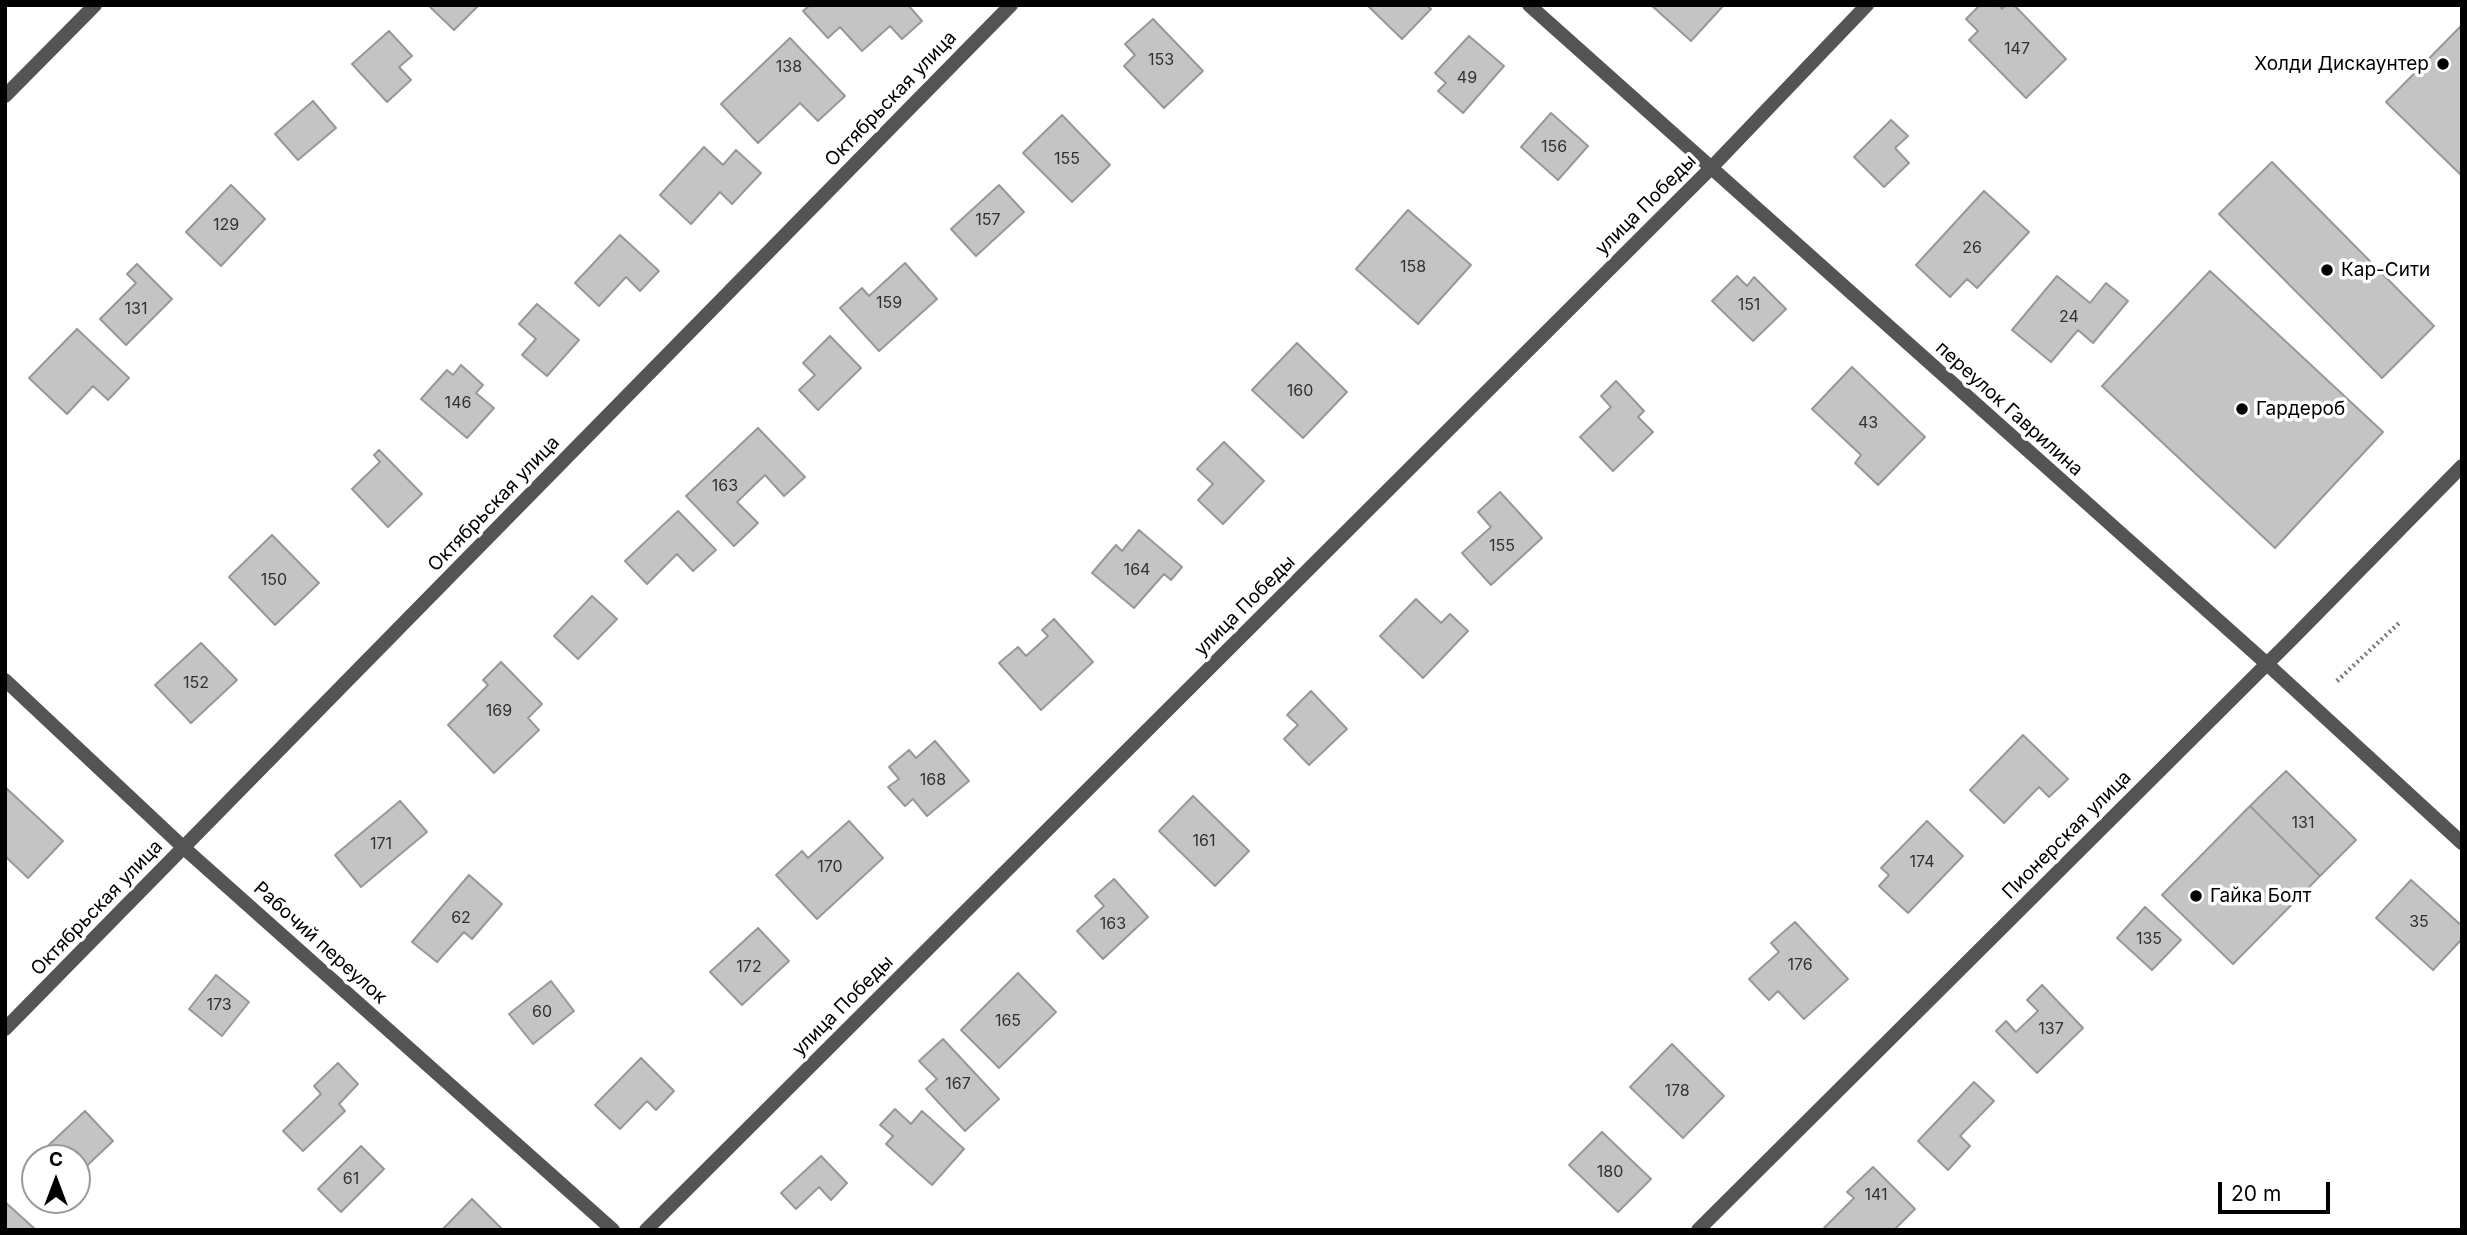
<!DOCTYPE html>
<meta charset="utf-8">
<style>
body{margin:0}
#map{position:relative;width:2467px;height:1235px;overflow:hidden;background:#fff;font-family:Inter,sans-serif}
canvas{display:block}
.frame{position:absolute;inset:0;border:7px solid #000;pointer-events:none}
.north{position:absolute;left:21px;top:1144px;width:70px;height:70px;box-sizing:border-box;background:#fff;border:2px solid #999;border-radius:50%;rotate:0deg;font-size:19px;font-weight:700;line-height:28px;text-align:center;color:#000}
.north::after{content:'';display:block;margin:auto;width:24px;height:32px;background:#000;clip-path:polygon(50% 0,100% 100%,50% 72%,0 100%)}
.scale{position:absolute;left:2218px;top:1182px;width:112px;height:32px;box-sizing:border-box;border:4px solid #000;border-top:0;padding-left:9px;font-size:21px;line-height:24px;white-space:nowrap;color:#000;-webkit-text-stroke:5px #fff;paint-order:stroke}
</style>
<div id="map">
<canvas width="2467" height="1235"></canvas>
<div class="frame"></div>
<div class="north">С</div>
<div class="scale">20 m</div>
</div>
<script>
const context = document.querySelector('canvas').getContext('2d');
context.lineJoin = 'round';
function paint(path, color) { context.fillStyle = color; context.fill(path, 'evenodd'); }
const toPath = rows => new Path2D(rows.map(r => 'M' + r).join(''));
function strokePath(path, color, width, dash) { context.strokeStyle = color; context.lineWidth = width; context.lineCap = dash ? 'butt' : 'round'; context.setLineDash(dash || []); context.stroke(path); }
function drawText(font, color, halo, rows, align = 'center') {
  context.font = font + ' Inter,sans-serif'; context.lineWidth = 7; context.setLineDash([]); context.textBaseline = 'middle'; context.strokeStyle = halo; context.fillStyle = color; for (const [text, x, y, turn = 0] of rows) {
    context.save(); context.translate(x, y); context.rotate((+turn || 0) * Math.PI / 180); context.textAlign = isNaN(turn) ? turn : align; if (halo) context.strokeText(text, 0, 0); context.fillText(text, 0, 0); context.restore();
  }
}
const building = toPath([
 [428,5,479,5,454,30,428,5],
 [810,5,908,5,922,21,902,39,890,26,862,51,840,27,828,38,803,11,810,5],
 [1367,5,1426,5,1431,9,1402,39,1367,5],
 [1651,5,1724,5,1691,41,1651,5],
 [1980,5,1999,5,2002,9,2006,5,2014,5,2066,59,2026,98,1969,40,1978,31,1966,19,1980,5],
 [1153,19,1203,71,1164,108,1124,66,1135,55,1125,44,1153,19],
 [2462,25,2462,176,2386,102,2462,25],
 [389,31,412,56,399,67,411,80,387,102,352,64,389,31],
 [1469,36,1504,66,1463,113,1438,91,1446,83,1435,73,1469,36],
 [790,38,845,96,818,121,800,103,758,143,721,104,790,38],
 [313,101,336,128,298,160,275,134,313,101],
 [1551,113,1588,146,1558,180,1521,147,1551,113],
 [1062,115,1110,165,1072,202,1023,153,1062,115],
 [1891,120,1908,136,1895,148,1909,163,1884,187,1854,157,1891,120],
 [704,147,723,165,736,150,761,173,732,204,720,192,691,224,660,195,704,147],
 [2272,162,2434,326,2382,378,2219,214,2272,162],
 [231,185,265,219,221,266,186,232,231,185],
 [999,185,1024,212,976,256,951,229,999,185],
 [1984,191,2029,232,1977,288,1967,279,1950,297,1916,265,1984,191],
 [1408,210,1471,265,1418,324,1356,269,1408,210],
 [620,235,659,271,640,291,626,277,599,306,575,283,620,235],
 [905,263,937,299,879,351,840,308,862,288,869,296,905,263],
 [137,264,172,299,126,345,100,319,136,283,127,274,137,264],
 [2210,271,2383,432,2275,548,2102,386,2210,271],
 [1737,276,1747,286,1754,277,1786,309,1753,341,1712,301,1737,276],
 [2057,276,2090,303,2106,283,2128,301,2093,343,2078,330,2051,362,2012,330,2057,276],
 [537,304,579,340,547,376,522,355,536,339,519,324,537,304],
 [77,329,129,378,108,400,93,386,67,414,29,378,77,329],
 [830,336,861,368,818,410,799,390,815,375,803,363,830,336],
 [1297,343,1347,392,1303,438,1252,390,1297,343],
 [461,365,483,385,476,393,494,408,467,438,421,399,447,370,453,375,461,365],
 [1852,367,1925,437,1878,485,1855,463,1861,455,1812,409,1852,367],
 [1616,381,1644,411,1638,417,1653,432,1613,471,1580,437,1611,407,1601,396,1616,381],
 [758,428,805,477,784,496,765,475,737,502,758,523,734,546,686,496,758,428],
 [1224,442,1264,481,1223,524,1198,500,1213,484,1197,469,1224,442],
 [379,450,422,494,388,527,352,489,380,462,374,455,379,450],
 [1500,492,1542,538,1491,585,1462,553,1491,527,1478,512,1500,492],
 [678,511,716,550,693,571,677,554,647,584,625,561,678,511],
 [1139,530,1182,567,1171,580,1164,574,1134,608,1092,573,1116,545,1122,551,1139,530],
 [272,535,319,583,275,625,229,577,272,535],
 [592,596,617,619,578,659,554,636,592,596],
 [1416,599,1441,623,1450,614,1468,631,1423,678,1380,636,1416,599],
 [1054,619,1093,662,1041,710,999,663,1018,647,1026,656,1048,636,1042,630,1054,619],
 [201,643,237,680,191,723,155,685,201,643],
 [501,662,542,704,528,718,539,730,494,773,448,725,488,685,483,680,501,662],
 [1311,691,1347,729,1309,765,1284,739,1298,725,1287,715,1311,691],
 [2023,735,2068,779,2049,797,2039,787,2004,823,1970,790,2023,735],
 [935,741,969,781,927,816,913,799,905,806,888,787,899,779,889,767,909,750,916,758,935,741],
 [2286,771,2356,840,2320,876,2250,806,2286,771],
 [5,787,63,841,28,878,5,856,5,787],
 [1193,796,1249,851,1215,886,1159,831,1193,796],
 [400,801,427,832,361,887,335,855,400,801],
 [2250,806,2320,876,2233,964,2162,895,2250,806],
 [849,821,883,858,817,919,776,875,802,851,808,858,849,821],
 [1927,821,1963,856,1908,913,1879,886,1889,875,1881,868,1927,821],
 [469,875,502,904,472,939,464,932,437,962,412,942,469,875],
 [1114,879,1148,917,1103,959,1077,931,1104,906,1095,896,1114,879],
 [2411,880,2462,926,2462,939,2433,970,2376,918,2411,880],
 [2145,907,2181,940,2152,970,2117,938,2145,907],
 [1795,922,1848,979,1804,1019,1778,991,1769,1000,1749,979,1779,952,1771,943,1795,922],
 [758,928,789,961,742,1005,710,972,758,928],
 [1018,973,1056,1012,999,1068,961,1030,1018,973],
 [216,975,249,1002,222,1036,189,1009,216,975],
 [551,981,574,1011,533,1044,509,1014,551,981],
 [2042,985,2083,1028,2037,1073,1996,1031,2006,1021,2016,1032,2038,1011,2027,1000,2042,985],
 [943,1039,999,1099,965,1131,926,1089,937,1079,919,1061,943,1039],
 [1672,1044,1724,1096,1683,1138,1630,1087,1672,1044],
 [641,1058,674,1091,656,1110,647,1101,620,1129,595,1105,641,1058],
 [338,1063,358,1084,339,1104,345,1111,303,1151,283,1131,321,1094,314,1086,338,1063],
 [1974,1082,1994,1101,1960,1136,1970,1146,1948,1170,1918,1141,1974,1082],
 [895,1109,911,1124,922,1111,964,1149,932,1185,886,1144,893,1136,880,1125,895,1109],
 [85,1111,113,1141,77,1175,77,1158,35,1158,85,1111],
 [1602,1132,1651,1179,1618,1212,1569,1165,1602,1132],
 [361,1146,384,1169,341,1212,318,1189,361,1146],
 [821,1156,847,1183,831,1200,819,1187,796,1209,781,1193,821,1156],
 [1873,1167,1915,1209,1894,1230,1822,1230,1854,1198,1847,1192,1873,1167],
 [472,1199,503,1230,442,1230,472,1199],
 [5,1202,36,1230,5,1230,5,1202]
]);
const path = toPath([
 [2337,681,2399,623]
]);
const street = toPath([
 [1529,5,2266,663,2462,843],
 [5,96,95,5],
 [5,680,184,848,613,1230],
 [5,1029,1011,5],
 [646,1230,1711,168,1867,5],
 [1698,1230,2292,639,2462,466]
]);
const markers = [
 [2443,64,7,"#000"],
 [2327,270,7,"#000"],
 [2242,409,7,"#000"],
 [2196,896,7,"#000"]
];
const numberNames = [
 ["147",2017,49],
 ["153",1161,60],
 ["138",789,67],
 ["49",1467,78],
 ["156",1554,147],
 ["155",1067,159],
 ["157",988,220],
 ["129",226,225],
 ["26",1972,248],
 ["158",1413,267],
 ["159",889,303],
 ["151",1749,305],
 ["131",136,309],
 ["24",2069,317],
 ["160",1300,391],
 ["146",458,403],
 ["43",1868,423],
 ["163",725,486],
 ["155",1502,546],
 ["164",1137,570],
 ["150",274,580],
 ["152",196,683],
 ["169",499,711],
 ["168",933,780],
 ["131",2303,823],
 ["161",1204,841],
 ["171",381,844],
 ["174",1922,862],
 ["170",830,867],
 ["62",461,918],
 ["35",2419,922],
 ["163",1113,924],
 ["135",2149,939],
 ["176",1800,965],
 ["172",749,967],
 ["173",219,1005],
 ["60",542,1012],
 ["165",1008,1021],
 ["137",2051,1029],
 ["167",958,1084],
 ["178",1677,1091],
 ["180",1610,1172],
 ["61",351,1179],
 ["141",1876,1195]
];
const poiNames = [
 ["Холди Дискаунтер",2429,64,"right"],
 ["Кар-Сити",2341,270],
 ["Гардероб",2256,409],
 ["Гайка Болт",2210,896]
];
const streetNames = [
 ["Октябрьская улица",891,99,-46],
 ["улица Победы",1646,205,-45],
 ["переулок Гаврилина",2009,409,42],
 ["Октябрьская улица",494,504,-46],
 ["улица Победы",1245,606,-45],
 ["Пионерская улица",2067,835,-45],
 ["Октябрьская улица",97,908,-46],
 ["Рабочий переулок",320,943,42],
 ["улица Победы",843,1006,-45]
];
paint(building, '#c4c4c4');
strokePath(building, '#989898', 2);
strokePath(path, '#767676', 4.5, [2, 3.5]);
strokePath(street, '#545454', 14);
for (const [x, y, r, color] of markers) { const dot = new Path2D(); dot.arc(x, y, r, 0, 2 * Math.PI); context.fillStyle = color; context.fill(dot); strokePath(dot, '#fff', 2.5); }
drawText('16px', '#313131', null, numberNames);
drawText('19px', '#000', '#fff', poiNames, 'left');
drawText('19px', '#000', '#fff', streetNames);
</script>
